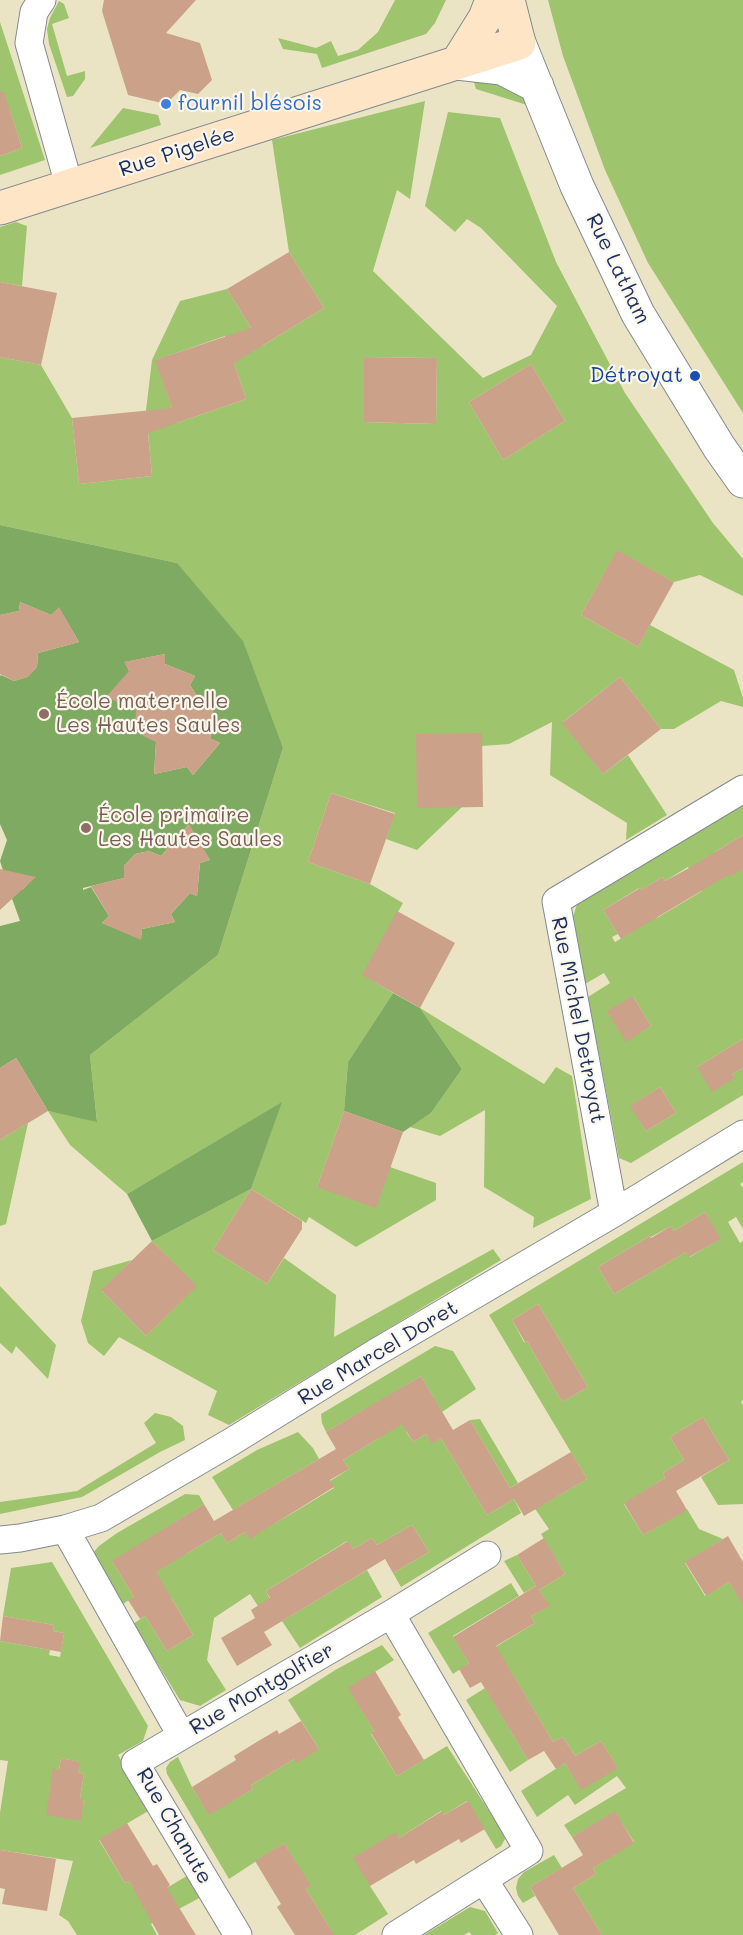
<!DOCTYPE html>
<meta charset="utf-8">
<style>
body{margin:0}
canvas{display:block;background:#eae4c4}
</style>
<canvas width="743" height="1935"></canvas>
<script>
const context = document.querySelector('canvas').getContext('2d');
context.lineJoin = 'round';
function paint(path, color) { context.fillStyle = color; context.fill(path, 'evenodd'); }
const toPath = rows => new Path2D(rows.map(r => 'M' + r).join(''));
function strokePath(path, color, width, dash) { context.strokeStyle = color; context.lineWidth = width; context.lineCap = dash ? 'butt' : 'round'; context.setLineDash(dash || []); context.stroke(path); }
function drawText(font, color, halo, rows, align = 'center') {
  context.font = font + ' Mali,sans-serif'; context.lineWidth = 4.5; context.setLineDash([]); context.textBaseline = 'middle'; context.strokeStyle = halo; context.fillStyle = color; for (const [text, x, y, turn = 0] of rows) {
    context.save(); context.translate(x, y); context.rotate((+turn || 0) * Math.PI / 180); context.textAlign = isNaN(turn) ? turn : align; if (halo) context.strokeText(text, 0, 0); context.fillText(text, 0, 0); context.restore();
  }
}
const green = toPath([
 [395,0,446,0,435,23,426,34,322,68,317,54,283,49,278,38,316,48,331,41,338,56,358,50,378,32],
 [548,0,743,0,743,413,648,263,605,170,563,56],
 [59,1,64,4,69,18,52,24,67,76,85,71,85,79,73,96,67,97,49,44,47,29,50,18],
 [0,22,45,160,0,175,0,156,22,148,9,108,0,96],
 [482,77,522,93,527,105,476,89,473,79],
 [425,101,410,199,397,190,373,271,483,378,531,355,557,306,481,228,467,219,455,232,425,206,448,112,500,118,556,262,625,393,713,523,743,559,743,596,700,575,674,582,617,551,581,615,638,647,650,625,734,670,743,698,743,707,721,701,674,729,661,729,620,677,563,722,603,774,628,755,667,815,626,840,627,823,550,775,552,722,509,744,482,746,482,733,462,807,417,850,386,839,395,813,331,793,308,862,370,884,403,903,363,975,393,993,348,1062,344,1111,317,1187,390,1167,436,1183,436,1200,356,1247,309,1217,306,1223,251,1189,213,1250,267,1284,284,1258,336,1295,334,1337,493,1249,501,1260,229,1425,208,1415,217,1391,119,1337,104,1356,88,1343,81,1321,93,1271,132,1260,102,1291,146,1336,196,1286,152,1241,251,1189,281,1103,127,1194,70,1145,48,1111,97,1121,90,1055,218,955,283,748,177,563,0,525,0,357,41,365,72,418,79,484,152,476,146,410,152,360,180,301,227,289,262,346,324,308,289,252,272,140],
 [225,336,246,399,177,423,156,360],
 [365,357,437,358,436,424,364,422],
 [531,364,565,421,503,460,469,402],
 [123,108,158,115,161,125,90,148],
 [16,222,27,226,22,286,0,282,0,227],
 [743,805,743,835,715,852,743,869,743,1039,697,1067,734,1077,732,1074,743,1068,743,1095,631,1163,619,1158,588,997,610,983,604,973,585,984,573,917,577,904],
 [688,867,702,891,657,918,653,912,632,932,615,942,612,937,618,934,603,910,639,888,641,890,663,877,665,881],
 [633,996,651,1026,626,1041],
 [660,1087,676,1113,646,1131,631,1106],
 [420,1008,544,1084,556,1067,572,1076,591,1199,533,1228,534,1217,484,1187,485,1110,440,1136,410,1127,431,1113,462,1069],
 [28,1123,6,1224,0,1226,0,1140],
 [743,1162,743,1182,740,1184,743,1188,743,1229,736,1217,728,1222,740,1243,743,1241,743,1400,741,1402,743,1405,743,1504,718,1505,701,1477,729,1460,703,1417,670,1437,684,1460,663,1473,665,1478,624,1504,643,1535,687,1509,699,1529,723,1539,685,1563,705,1596,729,1582,743,1603,743,1935,602,1935,573,1888,596,1874,593,1868,634,1842,615,1812,572,1837,564,1825,626,1788,617,1776,575,1805,568,1795,537,1817,521,1791,565,1763,581,1789,617,1767,601,1741,575,1756,563,1737,553,1742,507,1665,479,1657,535,1623,531,1616,549,1606,539,1590,565,1574,541,1534,549,1529,531,1503,544,1504,587,1479,489,1315],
 [705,1212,720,1239,690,1257,686,1252,614,1294,598,1267,650,1236,651,1237,671,1226,674,1231],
 [538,1304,588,1387,562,1402,527,1341,524,1342,512,1320],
 [0,1286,56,1345,48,1379,16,1346,12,1354,0,1343],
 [435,1346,453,1351,476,1389,442,1412,421,1376,393,1393,407,1433,413,1442,426,1434,432,1443,441,1438,487,1515,514,1499,521,1513,401,1587,393,1573,429,1552,412,1525,377,1545,372,1538,353,1549,347,1541,266,1591,270,1599,258,1606,250,1594,214,1618,207,1660,226,1690,200,1706,180,1700,133,1624,145,1616,167,1651,193,1635,172,1599,112,1561,134,1597,121,1605,91,1555,99,1546,117,1533,185,1494,199,1495,204,1504,169,1526,186,1554,221,1533,227,1543,245,1532,250,1538,291,1514,334,1488,330,1481,349,1469,343,1460,379,1438,362,1411,326,1432,322,1423,321,1414],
 [155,1413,171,1417,183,1426,185,1440,160,1452,82,1497,0,1514,0,1502,77,1491,156,1443,144,1423],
 [480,1419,518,1483,510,1488,470,1420],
 [298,1432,313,1448,319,1459,233,1510,212,1477,257,1450],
 [517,1555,536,1586,524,1593,504,1561],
 [52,1562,148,1726,143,1741,118,1755,150,1810,99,1840,125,1883,129,1881,142,1903,190,1874,203,1896,151,1924,157,1935,77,1935,68,1921,59,1915,73,1861,0,1850,0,1813,8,1761,0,1760,0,1641,50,1650,49,1655,60,1657,64,1633,53,1631,54,1625,3,1616,11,1568],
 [61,1758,79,1762,78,1772,84,1774,80,1798,84,1800,80,1821,54,1769,59,1770],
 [367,1570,382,1597,300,1648,282,1621],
 [511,1583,519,1596,453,1636,469,1663,453,1674,428,1633],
 [382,1645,394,1660,349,1688,374,1731,371,1734,397,1776,447,1746,502,1831,505,1839,501,1846,496,1849,467,1801,444,1815,441,1811,399,1838,370,1886,388,1914,355,1935,327,1935,332,1932,306,1889,310,1886,284,1843,229,1879,167,1774,166,1768,170,1762,178,1757,192,1787,209,1814,253,1789,251,1785,294,1759,319,1749,288,1700,337,1669],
 [485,1688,528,1760,510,1772,466,1700],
 [554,1855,562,1868,530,1887,535,1896,523,1903,518,1896,516,1888,518,1879,524,1872],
 [470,1907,485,1911,498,1933,495,1935,472,1935,469,1932,464,1935,424,1935]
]);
const forest = toPath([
 [0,525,177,563,243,641,283,748,218,955,90,1055,97,1122,48,1111,16,1058,0,1068,0,926,20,921,9,890,23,889,27,885,6,880,0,861,7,840,0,824,0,676,1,675,14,681,27,677,37,667,38,653,79,642,59,608,51,615,20,602,19,611,0,615],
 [165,654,165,664,195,676,190,685,204,707,211,739,220,743,193,775,187,767,154,774,156,742,136,710,129,671,125,662],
 [188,825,210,860,200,863,197,896,190,893,171,914,175,922,142,929,141,939,102,923,109,916,91,887,83,890,83,888,124,878,124,866,135,854,149,851,161,856],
 [393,993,420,1008,462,1069,431,1113,403,1132,344,1111,348,1062],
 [282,1102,251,1189,152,1241,127,1194]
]);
const building = toPath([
 [104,0,196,0,166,33,200,43,212,80,198,94,180,90,166,104,128,95,102,11],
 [0,92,4,92,22,148,0,156],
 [289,252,324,308,234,363,246,399,148,433,152,476,79,484,72,418,172,408,155,360,251,328,227,289],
 [0,282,57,293,41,365,0,357],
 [364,357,437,358,436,424,364,422],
 [531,364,565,421,503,460,469,402],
 [617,550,674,582,638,647,581,615],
 [20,602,51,615,59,607,79,642,38,653,37,667,28,677,14,681,0,674,0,615,19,611],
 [165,654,165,664,195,676,190,685,204,707,214,705,211,739,220,743,193,775,187,767,154,774,156,742,143,736,135,723,136,710,106,697,129,671,124,662],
 [620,677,661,729,603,774,562,723],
 [482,733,483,807,417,808,416,734],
 [331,793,395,814,370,884,308,862],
 [189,824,210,860,200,863,197,896,190,893,171,914,175,922,142,929,141,940,102,923,109,916,91,886,124,878,124,866,135,854,149,851,161,856],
 [743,835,743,869,729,877,728,875,621,939,603,910,640,888,641,890,663,877,665,881,689,868],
 [0,869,36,877,0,910],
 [397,911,455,943,420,1008,362,975],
 [633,996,651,1026,626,1042,607,1011],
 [743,1039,743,1068,732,1074,735,1078,712,1092,697,1067],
 [16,1058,48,1111,0,1140,0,1068],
 [660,1087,676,1113,646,1131,630,1106],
 [344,1111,403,1132,376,1208,317,1187],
 [251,1189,302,1221,302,1229,267,1284,213,1250],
 [705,1212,721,1239,689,1257,686,1252,614,1294,598,1267,650,1236,651,1238,671,1226,674,1231],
 [152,1241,197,1286,146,1336,101,1290],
 [538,1304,588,1387,562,1402,527,1341,525,1342,512,1320],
 [421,1376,453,1430,470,1420,510,1488,571,1452,587,1479,524,1516,514,1499,487,1515,441,1438,432,1444,426,1434,413,1442,402,1424,343,1460,349,1469,330,1480,334,1487,250,1539,245,1532,227,1543,221,1533,156,1572,193,1635,167,1651,145,1616,140,1619,128,1600,134,1597,112,1561,204,1504,214,1521,336,1449,326,1432],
 [703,1417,729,1460,676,1491,687,1510,643,1535,624,1503,665,1478,663,1473,684,1460,670,1437],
 [412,1525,429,1552,393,1573,385,1559,264,1632,272,1645,237,1666,221,1638,255,1618,251,1610,270,1598,266,1591,348,1541,353,1549,372,1538,377,1545],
 [728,1536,743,1562,743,1605,729,1582,706,1596,685,1562],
 [544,1538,565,1574,539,1590,550,1606,531,1616,535,1623,496,1646,553,1742,563,1737,575,1756,601,1741,618,1768,581,1790,565,1763,556,1769,544,1751,528,1760,481,1682,470,1688,459,1669,469,1663,453,1637,536,1586,517,1555],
 [3,1616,54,1625,53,1631,64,1633,61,1652,0,1641],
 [375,1671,401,1715,398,1717,424,1760,397,1776,371,1733,374,1731,348,1688],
 [301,1721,319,1749,297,1763,294,1759,251,1785,253,1789,209,1815,192,1787,236,1760,234,1756,255,1743,277,1730,279,1734],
 [61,1758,80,1762,78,1772,84,1774,80,1798,84,1799,81,1821,46,1815,53,1768,59,1770],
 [468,1801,485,1829,461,1843,459,1839,416,1864,414,1860,370,1886,353,1858,396,1832,399,1838,442,1811,444,1815],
 [615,1811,634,1843,593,1868,596,1874,573,1888,602,1935,559,1935,530,1887,583,1855,572,1837],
 [127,1823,153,1866,157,1864,170,1885,167,1888,196,1935,159,1935,129,1881,125,1883,99,1839],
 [284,1843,311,1886,306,1889,334,1935,295,1935,277,1907,281,1904,255,1861],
 [0,1850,56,1859,47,1911,2,1904,5,1889,0,1888]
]);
const minor = toPath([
 [42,0,34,12,29,43,69,185],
 [614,1213,556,901,743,789],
 [65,1529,181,1735],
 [0,1540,20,1538,65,1529,101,1518,231,1442,375,1353,614,1213,743,1134],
 [391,1614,487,1555],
 [484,1880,519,1935],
 [238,1935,135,1763,391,1614,529,1851,396,1935]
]);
const tertiary = toPath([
 [519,43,577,186,638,314,719,447,743,481],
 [457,63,502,68,537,86]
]);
const secondary = toPath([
 [457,63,485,18,492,0],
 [0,208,519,43,508,0]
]);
const markers = [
 [166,104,6,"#3f7fe0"],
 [695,376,6,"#1a4fb4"],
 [44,714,6,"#8d6e63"],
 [86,828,6,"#8d6e63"]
];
const shopNames = [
 ["fournil blésois",178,104]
];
const streetNames = [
 ["Rue Pigelée",177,152,-18],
 ["Rue Latham",618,269,64],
 ["Rue Michel Detroyat",578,1020,79],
 ["Rue Marcel Doret",378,1353,-31],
 ["Rue Montgolfier",262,1689,-30],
 ["Rue Chanute",174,1826,60]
];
const transitNames = [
 ["Détroyat",683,376]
];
const educationNames = [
 ["École maternelle",56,702],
 ["Les Hautes Saules",56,726],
 ["École primaire",98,816],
 ["Les Hautes Saules",98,840]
];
paint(green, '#9fc46e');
paint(forest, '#7faa61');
paint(building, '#cca189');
strokePath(minor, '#828a91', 29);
strokePath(tertiary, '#828a91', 35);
strokePath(secondary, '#828a91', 35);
strokePath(minor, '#fff', 27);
strokePath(tertiary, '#fff', 33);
strokePath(secondary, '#fee5c5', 33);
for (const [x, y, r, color] of markers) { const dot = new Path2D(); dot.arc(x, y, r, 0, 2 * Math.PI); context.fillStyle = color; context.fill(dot); strokePath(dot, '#fbf7ec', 2); }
drawText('21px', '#366cbe', '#fbf7ec', shopNames, 'left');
drawText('21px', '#1b2f5e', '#fbf7ec', streetNames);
drawText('21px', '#164399', '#fbf7ec', transitNames, 'right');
drawText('21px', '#785e54', '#fbf7ec', educationNames, 'left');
</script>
